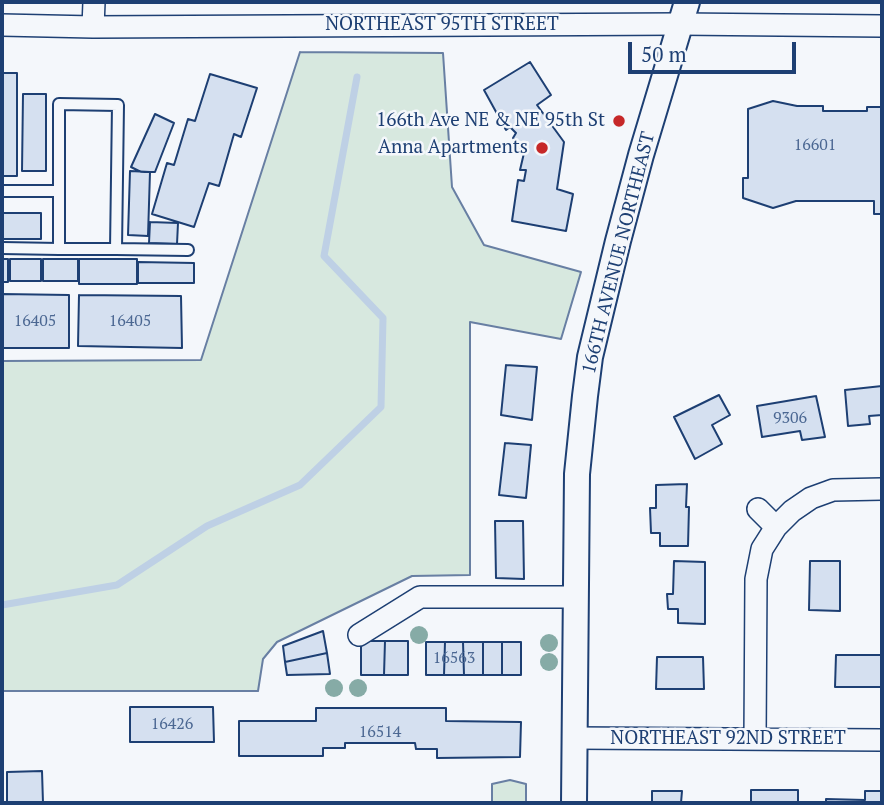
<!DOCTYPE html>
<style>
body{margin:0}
#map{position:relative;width:884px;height:805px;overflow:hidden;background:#f4f7fb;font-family:"PT Serif",serif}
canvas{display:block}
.frame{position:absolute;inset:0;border:4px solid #1d3f73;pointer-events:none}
.scale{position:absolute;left:628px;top:42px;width:168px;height:32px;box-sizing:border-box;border:4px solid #1d3f73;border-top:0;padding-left:9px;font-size:21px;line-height:24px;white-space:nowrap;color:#1d3f73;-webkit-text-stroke:5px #f4f7fb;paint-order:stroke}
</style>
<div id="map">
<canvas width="884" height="805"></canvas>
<div class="frame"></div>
<div class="scale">50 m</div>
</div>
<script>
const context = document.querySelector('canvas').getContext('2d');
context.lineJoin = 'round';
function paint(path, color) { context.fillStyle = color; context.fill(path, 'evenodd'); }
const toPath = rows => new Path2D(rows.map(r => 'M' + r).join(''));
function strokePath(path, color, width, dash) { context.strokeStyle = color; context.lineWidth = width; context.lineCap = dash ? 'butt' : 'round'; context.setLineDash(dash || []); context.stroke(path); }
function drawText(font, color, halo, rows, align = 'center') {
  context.font = font + ' "PT Serif",serif'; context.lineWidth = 5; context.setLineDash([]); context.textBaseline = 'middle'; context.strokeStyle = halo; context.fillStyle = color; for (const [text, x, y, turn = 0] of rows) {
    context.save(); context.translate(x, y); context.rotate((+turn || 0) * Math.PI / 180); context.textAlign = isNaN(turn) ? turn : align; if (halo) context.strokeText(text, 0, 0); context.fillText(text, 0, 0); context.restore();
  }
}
const green = toPath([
 [300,52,443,53,452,187,484,245,581,272,561,339,470,322,470,575,412,576,277,642,263,659,258,691,2,691,2,361,201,360,300,52],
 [510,780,526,784,526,803,492,803,492,784,510,780]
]);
const stream = toPath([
 [2,605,117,585,207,526,300,485,381,407,383,318,324,256,357,77]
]);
const building = toPath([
 [530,62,551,95,537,105,564,142,557,189,573,194,566,231,512,221,518,180,524,181,526,170,520,170,524,153,513,138,516,133,510,127,506,130,484,90,530,62],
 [2,73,17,73,17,176,2,176,2,73],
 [210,74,257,88,241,137,234,134,219,186,209,183,194,227,152,214,167,163,174,165,188,119,195,121,210,74],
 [23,94,46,94,46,171,22,171,23,94],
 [773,101,797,106,823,106,823,111,867,111,867,107,882,107,882,214,874,214,874,201,796,201,773,208,743,198,743,178,748,178,748,109,773,101],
 [155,114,174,123,155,172,141,172,131,167,155,114],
 [130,171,150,172,148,236,128,235,130,171],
 [2,213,41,213,41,239,2,239,2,213],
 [150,222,178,223,177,244,149,243,150,222],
 [2,259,8,259,8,282,2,282,2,259],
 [10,259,41,259,41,281,10,281,10,259],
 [43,259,78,259,78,281,43,281,43,259],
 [79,259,137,259,137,284,79,284,79,259],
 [138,262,194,263,194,283,138,283,138,262],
 [2,294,69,295,69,348,2,348,2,294],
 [79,295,181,296,182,348,78,346,79,295],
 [506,365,537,367,532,420,501,415,506,365],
 [882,386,882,415,869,416,870,424,848,426,845,390,882,386],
 [719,395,730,415,712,425,722,444,695,459,674,417,719,395],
 [816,396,825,437,802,440,800,431,762,437,757,406,816,396],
 [505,443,531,445,526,498,499,495,505,443],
 [687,484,686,507,689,507,688,546,660,546,660,533,651,533,650,508,656,508,656,485,687,484],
 [495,521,523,521,524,579,496,578,495,521],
 [674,561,705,562,705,624,678,623,678,609,668,609,667,594,673,594,674,561],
 [810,561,840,561,840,611,809,610,810,561],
 [323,631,327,653,285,662,283,646,323,631],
 [361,641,385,641,384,675,361,675,361,641],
 [385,641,408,641,408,675,384,675,385,641],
 [426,642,445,642,444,675,426,675,426,642],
 [445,642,463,642,464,675,444,675,445,642],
 [463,642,483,642,483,675,464,675,463,642],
 [483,642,502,642,502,675,483,675,483,642],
 [502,642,521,642,521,675,502,675,502,642],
 [327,653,330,674,287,675,285,662,327,653],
 [836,655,882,655,882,687,835,687,836,655],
 [657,657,703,657,704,689,656,689,657,657],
 [130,707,213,707,214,742,130,742,130,707],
 [316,708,446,708,446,721,521,722,520,757,437,758,437,749,416,749,415,743,345,743,345,748,323,748,323,756,239,756,239,721,316,721,316,708],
 [42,771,43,803,7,803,7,772,42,771],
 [751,790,798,790,798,803,751,803,751,790],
 [652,791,682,791,681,803,652,803,652,791],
 [865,791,882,791,882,803,826,803,826,799,865,800,865,791]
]);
const service = toPath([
 [59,104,118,105,116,249,59,249,59,104],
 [2,191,59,191],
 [2,248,59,249],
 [116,249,188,250]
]);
const minor = toPath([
 [2,25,93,27,680,24,882,26],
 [93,27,94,2],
 [758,509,776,527],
 [359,635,420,597,575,597],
 [574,738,882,740],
 [755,739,756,579,762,549,776,527,792,511,811,498,833,490,882,489]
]);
const tertiary = toPath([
 [574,803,577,474,585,396,590,357,618,241,641,155,687,2]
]);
const trees = [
 [419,635],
 [549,643],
 [549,662],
 [334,688],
 [358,688]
];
const markers = [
 [619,121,7,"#c62828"],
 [542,148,7,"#c62828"]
];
const numberNames = [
 ["16601",815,145],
 ["16405",35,321],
 ["16405",130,321],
 ["9306",790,418],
 ["16563",454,658],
 ["16426",172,724],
 ["16514",380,732]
];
const streetNames = [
 ["NORTHEAST 95TH STREET",442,25],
 ["166TH AVENUE NORTHEAST",619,253,-76],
 ["NORTHEAST 92ND STREET",728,739]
];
const poiNames = [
 ["166th Ave NE & NE 95th St",605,121],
 ["Anna Apartments",528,148]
];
paint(green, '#d7e8df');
strokePath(green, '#687fa3', 2);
strokePath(stream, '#bed0e5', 7);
paint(building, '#d5e0f0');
strokePath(building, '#1d3f73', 2);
strokePath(service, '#1d3f73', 14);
strokePath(minor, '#1d3f73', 24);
strokePath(tertiary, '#1d3f73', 28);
strokePath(service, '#f4f7fb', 10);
strokePath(minor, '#f4f7fb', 21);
strokePath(tertiary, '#f4f7fb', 24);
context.fillStyle = '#86aba6';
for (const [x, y] of trees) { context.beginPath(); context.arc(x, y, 9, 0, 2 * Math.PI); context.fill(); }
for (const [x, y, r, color] of markers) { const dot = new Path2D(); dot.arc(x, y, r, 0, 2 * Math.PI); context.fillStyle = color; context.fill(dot); strokePath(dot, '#f4f7fb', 2.5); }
drawText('16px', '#4b6792', null, numberNames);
drawText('19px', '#1d3f73', '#f4f7fb', streetNames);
drawText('19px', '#1d3f73', '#f4f7fb', poiNames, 'right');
</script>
